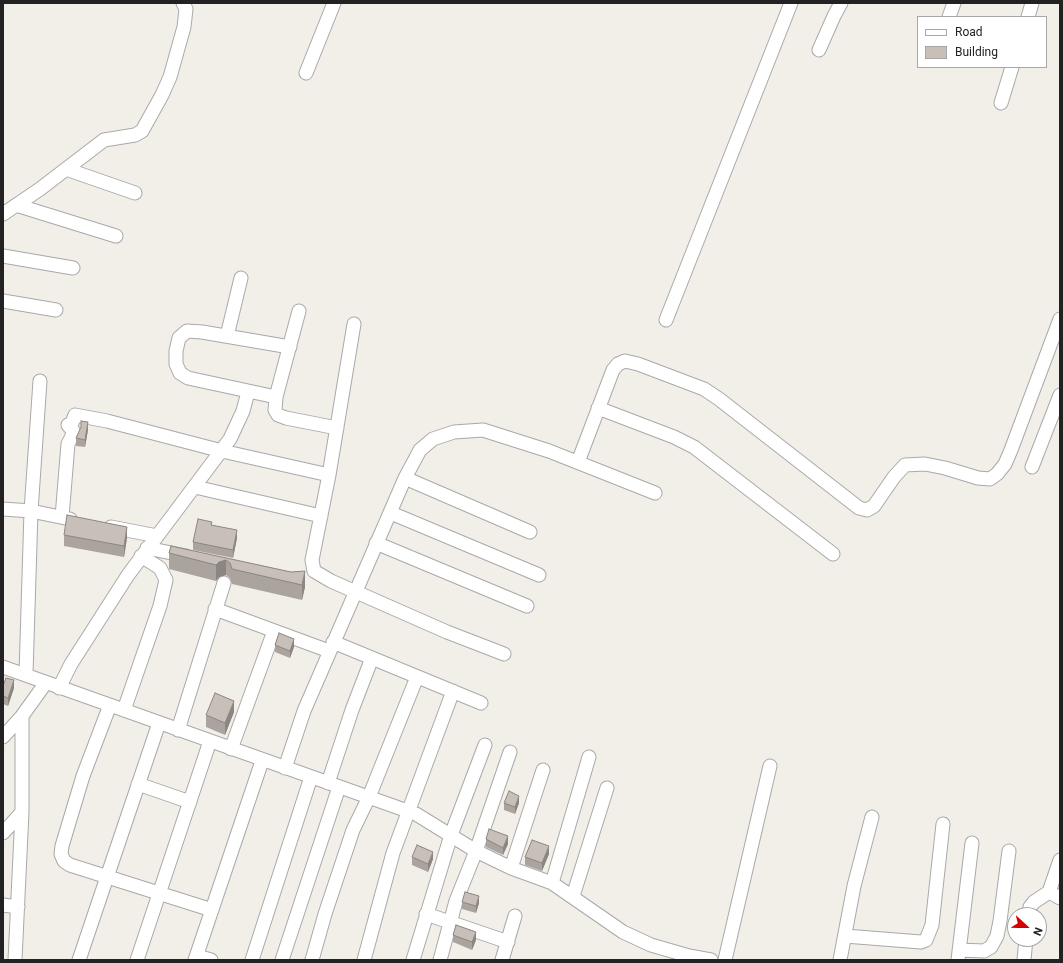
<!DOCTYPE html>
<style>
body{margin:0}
#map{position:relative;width:1063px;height:963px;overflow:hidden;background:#f2efe9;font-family:Roboto,sans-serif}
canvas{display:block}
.frame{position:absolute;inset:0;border:4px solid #222;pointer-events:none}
.legend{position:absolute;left:917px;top:16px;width:130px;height:52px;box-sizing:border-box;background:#fff;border:1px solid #a7a7a7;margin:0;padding:5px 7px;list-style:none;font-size:12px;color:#222}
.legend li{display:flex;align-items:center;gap:8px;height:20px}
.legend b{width:20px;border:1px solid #a7a7a7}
.north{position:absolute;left:1007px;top:907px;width:40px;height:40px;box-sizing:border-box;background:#fff;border:1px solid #a7a7a7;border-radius:50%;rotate:112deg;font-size:11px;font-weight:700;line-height:16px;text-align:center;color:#222}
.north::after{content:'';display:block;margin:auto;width:14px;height:18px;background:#d40000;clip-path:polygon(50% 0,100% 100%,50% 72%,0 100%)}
</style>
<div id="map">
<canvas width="1063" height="963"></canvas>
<div class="frame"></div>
<ul class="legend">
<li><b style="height:5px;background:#fff"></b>Road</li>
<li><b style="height:11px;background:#c7bfb8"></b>Building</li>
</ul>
<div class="north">N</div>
</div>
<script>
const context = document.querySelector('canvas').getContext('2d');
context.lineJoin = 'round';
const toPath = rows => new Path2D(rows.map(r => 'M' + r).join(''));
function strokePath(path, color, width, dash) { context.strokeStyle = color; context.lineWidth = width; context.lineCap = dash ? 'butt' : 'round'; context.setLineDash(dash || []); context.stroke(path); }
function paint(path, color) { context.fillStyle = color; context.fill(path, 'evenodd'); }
const minor = toPath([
 [949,17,954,3],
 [1028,17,1032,3],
 [819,50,834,16,841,3],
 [306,73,334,3],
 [1001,103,1012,67],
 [66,169,135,193],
 [16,205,116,236],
 [3,214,40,189,104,140,135,135,142,131,162,95,170,77,184,27,186,9,183,3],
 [3,256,73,268],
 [3,301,56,310],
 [299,311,276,397,275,410,278,415,286,418,337,428],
 [666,320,791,3],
 [354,324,329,475,312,560,314,571,331,581,447,632,504,654],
 [227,336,241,278],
 [276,397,188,378,180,373,176,364,176,351,179,338,187,331,202,332,290,347],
 [598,408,674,437,694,447,833,554],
 [578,462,613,370,618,364,625,361,638,364,704,389,719,399,859,508,867,510,874,506,894,477,905,465,925,464,945,468,978,478,990,479,997,474,1005,464,1011,450,1060,319],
 [1032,467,1060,395],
 [405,478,530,532],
 [195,487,321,516],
 [3,509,31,511,70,519],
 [391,513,539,575],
 [62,517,68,444,74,432,68,425,72,423,75,415,107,421,222,451,329,475],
 [111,527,157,536],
 [376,543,527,606],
 [147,548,186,556],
 [215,609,329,651],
 [333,642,481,703],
 [3,667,416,814,476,851,511,868,552,883,623,932,651,945,689,956,711,960],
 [26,674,31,511,40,381],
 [59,688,71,664,128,575,230,439,243,411,248,392],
 [110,705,83,776,62,846,61,854,64,861,70,865,212,910],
 [124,710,160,606,166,580,160,568,141,556],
 [178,730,224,583],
 [3,737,22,716,45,684],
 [231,749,274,631],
 [285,768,304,711,405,478,420,450,433,439,454,432,483,430,549,451,655,493],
 [328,783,352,710,372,658],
 [138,784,190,802],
 [3,833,22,812],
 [511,868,543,770],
 [552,883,589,757],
 [1049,892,1060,898],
 [573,896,607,788],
 [3,905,18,907],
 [426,914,508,942],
 [1029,915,1030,907,1034,902,1049,892,1060,860],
 [845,936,921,942,926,940,932,925,943,824],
 [959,950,984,951,991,947,997,936,1000,921,1009,851],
 [197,956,211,960],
 [15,960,22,812,22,716],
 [79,960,159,723],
 [137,960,210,741],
 [195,960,262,761],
 [252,960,311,777],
 [282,960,339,787],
 [312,960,325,914,353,830,369,797,417,677],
 [364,960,393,853,453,691],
 [413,960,451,835,485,745],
 [440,960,456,901,476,851,510,752],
 [502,960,515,916],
 [725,960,770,766],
 [840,960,854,886,872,817],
 [958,960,972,843],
 [1024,960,1026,939]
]);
const wall = toPath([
 [88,430,85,447,76,446,76,438],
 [212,525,237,538,233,558,193,550,193,542],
 [64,535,127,538,124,557,64,546],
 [171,546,291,572,305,587,302,600,232,584,230,578,226,575,219,577,216,581,169,569,169,553],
 [275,645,294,647,290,658,275,652],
 [3,686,14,688,8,706,3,704],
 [234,712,225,735,206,727,206,715],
 [504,803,519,803,515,814,504,810],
 [486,839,508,844,503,855,486,847],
 [549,854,542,871,525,865,525,857],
 [412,857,433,859,428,872,412,865],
 [462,902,479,903,476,913,462,909],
 [453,935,476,940,472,950,453,942]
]);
const shadedWall = toPath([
 [88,422,88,430,85,447,85,440],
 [127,527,127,538,124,557,124,546],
 [237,530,237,538,233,558,233,550],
 [226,560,226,575,219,577,216,581,216,565,219,562],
 [305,571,305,587,302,600,302,585],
 [294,639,294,647,290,658,290,651],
 [14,680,14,688,8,706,8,698],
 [234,701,234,712,225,735,225,723],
 [519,796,519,803,515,814,515,807],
 [508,836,508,844,503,855,503,848],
 [549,846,549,854,542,871,542,863],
 [433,852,433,859,428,872,428,864],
 [479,896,479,903,476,913,476,906],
 [476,932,476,940,472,950,472,942]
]);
const building = toPath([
 [81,421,88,422,85,440,76,438,81,427,81,421],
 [67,515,127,527,124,546,64,535,67,515],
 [198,519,212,522,211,525,237,530,233,550,193,542,198,519],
 [171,546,291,572,305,571,302,585,232,569,230,563,226,560,219,562,216,565,169,553,171,546],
 [279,633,294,639,290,651,275,645,279,633],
 [6,678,14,680,8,698,3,696,3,686,6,678],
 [215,693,234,701,225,723,206,715,215,693],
 [509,791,519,796,515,807,504,803,509,791],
 [489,829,508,836,503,848,486,839,489,829],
 [532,840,549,846,542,863,525,857,532,840],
 [417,845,433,852,428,864,412,857,417,845],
 [465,892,479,896,476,906,462,902,465,892],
 [456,925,476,932,472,942,453,935,456,925]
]);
strokePath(minor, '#a9a9a9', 15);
strokePath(minor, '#fff', 13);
paint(wall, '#aba49e');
paint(shadedWall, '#8b8681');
paint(building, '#c7bfb8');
strokePath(building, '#8b8681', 1);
</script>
